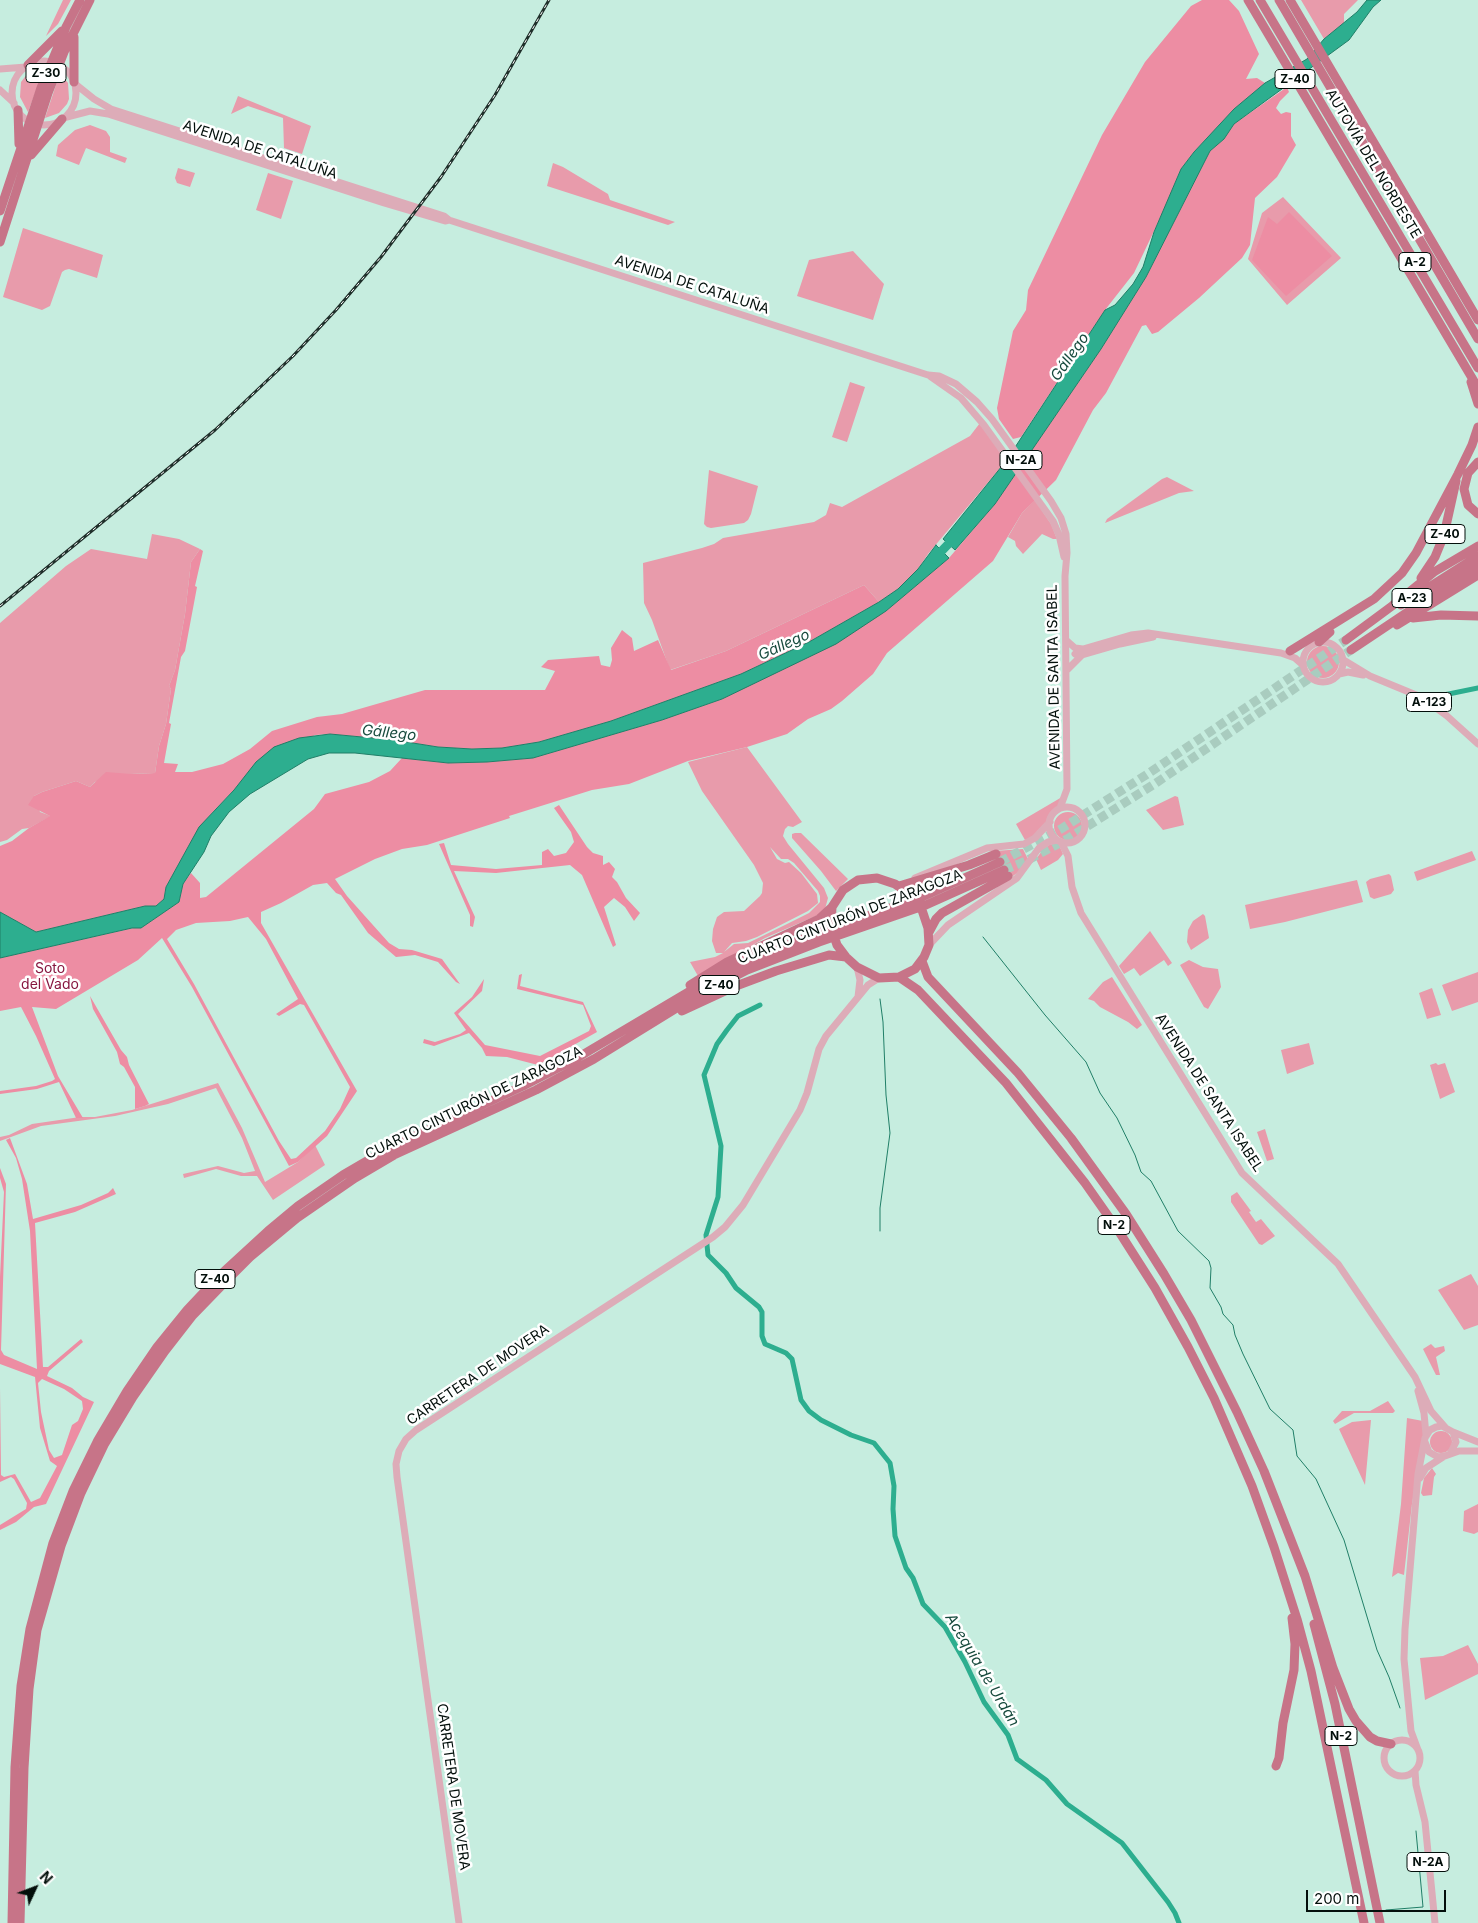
<!DOCTYPE html>
<meta charset="utf-8">
<style>
body{margin:0}
#map{position:relative;width:1478px;height:1923px;overflow:hidden;background:#c6eddf;font-family:Inter,sans-serif}
canvas{display:block}
.north{position:absolute;left:10px;top:1863px;width:50px;height:50px;-webkit-text-stroke:4px #fff;paint-order:stroke;rotate:47deg;font-size:14px;font-weight:700;line-height:20px;text-align:center;color:#030f0b}
.north::after{content:'';display:block;margin:auto;width:18px;height:22px;background:#030f0b;clip-path:polygon(50% 0,100% 100%,50% 72%,0 100%)}
.scale{position:absolute;left:1306px;top:1890px;width:140px;height:22px;box-sizing:border-box;border:2px solid #030f0b;border-top:0;padding-left:6px;font-size:15px;line-height:18px;white-space:nowrap;color:#030f0b;-webkit-text-stroke:4px #fff;paint-order:stroke}
</style>
<div id="map">
<canvas width="1478" height="1923"></canvas>
<div class="north">N</div>
<div class="scale">200 m</div>
</div>
<script>
const context = document.querySelector('canvas').getContext('2d');
context.lineJoin = 'round';
function paint(path, color) { context.fillStyle = color; context.fill(path, 'evenodd'); }
const toPath = rows => new Path2D(rows.map(r => 'M' + r).join(''));
function strokePath(path, color, width, dash) { context.strokeStyle = color; context.lineWidth = width; context.lineCap = dash ? 'butt' : 'round'; context.setLineDash(dash || []); context.stroke(path); }
function drawText(font, color, halo, rows, align = 'center') {
  context.font = font + ' Inter,sans-serif'; context.lineWidth = 5; context.setLineDash([]); context.textBaseline = 'middle'; context.strokeStyle = halo; context.fillStyle = color; for (const [text, x, y, turn = 0] of rows) {
    context.save(); context.translate(x, y); context.rotate((+turn || 0) * Math.PI / 180); context.textAlign = isNaN(turn) ? turn : align; if (halo) context.strokeText(text, 0, 0); context.fillText(text, 0, 0); context.restore();
  }
}
const green = toPath([
 [63,0,71,0,58,24,46,36],
 [1301,0,1358,0,1344,14,1344,23,1324,39],
 [38,68,44,69,28,112,20,97,21,82,28,73],
 [60,73,68,83,69,99,67,104,59,113,45,118],
 [238,96,311,126,302,154,284,148,283,118,248,106,231,114],
 [90,125,106,131,110,137,110,152,127,158,125,163,86,148,79,165,56,156,58,145,75,130],
 [553,163,563,167,608,194,610,200,675,222,668,225,547,186],
 [178,168,195,173,190,187,177,183,175,178],
 [268,173,293,181,281,219,256,210],
 [1283,197,1341,258,1287,305,1248,259,1262,213],
 [23,228,103,255,97,278,69,269,65,270,62,272,50,306,42,310,3,297],
 [853,251,884,284,873,320,797,296,809,260],
 [850,382,865,387,847,442,832,437],
 [980,423,1006,461,928,554,918,569,898,589,879,602,864,585,726,651,670,670,652,620,644,603,643,563,702,548,714,544,723,538,814,522,826,515,830,503,842,507,970,436],
 [709,470,758,486,751,514,748,520,744,523,711,528,707,527,704,524],
 [1167,477,1194,491,1179,493,1105,523,1107,519,1162,479],
 [1035,500,1051,524,1057,539,1053,539,1042,534,1023,554,1016,546,1015,541,1008,537,1022,513],
 [152,534,179,539,200,549,191,562,185,614,175,670,169,686,171,689,166,724,159,746,155,773,131,774,95,782,90,787,76,781,42,792,34,796,40,812,51,816,29,828,22,829,7,840,0,842,0,623,66,566,91,549,147,559],
 '1307 662a16 16 0 1 1 32 0a16 16 0 1 1-32 0Z',
 [747,747,802,822,793,827,788,826,785,829,783,836,788,844,824,888,828,898,825,909,818,915,765,938,698,976,690,962,715,957,723,953,716,953,712,941,713,929,717,917,724,912,744,911,760,896,762,893,763,883,754,865,702,791,688,762],
 [770,847,781,859,788,859,794,863,818,891,820,896,820,902,809,913,785,925,748,943,734,944,724,952,732,943,746,941,757,937,808,911,818,903,817,894,801,873,789,862,785,863,777,859],
 [1175,796,1178,797,1184,825,1163,830,1146,810],
 [1062,797,1059,805,1049,815,1046,822,1031,838,1025,840,1016,824],
 '1054 826a14 14 0 1 1 28 0a14 14 0 1 1-28 0Z',
 [795,833,801,833,848,879,836,891,821,871,792,838,792,834],
 [1049,845,1053,845,1060,847,1063,854,1058,860,1041,870,1036,859,1042,851],
 [1023,849,1028,859,1017,873,1009,879,995,851],
 [1472,851,1476,860,1417,881,1414,872],
 [1389,874,1391,876,1394,890,1391,894,1374,899,1370,897,1366,882,1370,879],
 [1357,880,1363,902,1285,922,1250,929,1245,905],
 [1203,914,1205,916,1209,938,1191,950,1187,942,1188,930,1193,921],
 [1150,931,1172,963,1168,966,1164,960,1140,976,1134,968,1124,974,1119,966],
 [1189,960,1203,967,1218,969,1221,987,1208,1009,1204,1007,1180,965],
 [1478,972,1478,1002,1452,1011,1442,985],
 [1112,977,1142,1025,1137,1029,1128,1022,1100,1007,1094,1001,1088,999,1103,982],
 [1432,988,1441,1015,1427,1019,1419,993],
 [1309,1043,1314,1064,1287,1074,1281,1050],
 [1436,1063,1438,1065,1445,1063,1455,1092,1440,1099,1430,1065],
 [218,1083,242,1128,265,1182,298,1162,315,1145,325,1165,273,1200,257,1176,241,1176,216,1169,184,1178,183,1174,218,1166,244,1173,255,1171,242,1138,216,1088,168,1104,115,1116,41,1126,0,1141,0,1137,9,1135,32,1124,80,1117,95,1117,132,1110],
 [1265,1129,1274,1159,1267,1161,1257,1132],
 [1237,1192,1251,1211,1249,1212,1256,1222,1261,1219,1275,1236,1262,1245,1259,1244,1231,1202,1231,1196],
 [1471,1274,1478,1286,1478,1325,1464,1330,1438,1290],
 [1431,1344,1435,1348,1444,1346,1445,1351,1436,1357,1440,1375,1436,1375,1423,1349],
 [1388,1401,1395,1411,1393,1413,1354,1413,1335,1424,1333,1421,1342,1411,1370,1411],
 [1407,1418,1423,1421,1425,1430,1412,1504,1404,1575,1398,1573,1392,1577,1401,1504],
 [1371,1420,1365,1485,1339,1429,1352,1422],
 '1430 1442a11 11 0 1 1 22 0a11 11 0 1 1-22 0Z',
 [1432,1468,1436,1474,1434,1477,1432,1495,1423,1496,1421,1493,1424,1478],
 [1478,1504,1478,1532,1474,1534,1463,1531,1464,1511],
 [1468,1645,1478,1664,1478,1674,1425,1700,1420,1658,1443,1656]
]);
const forest = toPath([
 [1202,0,1229,0,1239,11,1259,54,1246,79,1257,78,1265,83,1234,110,1194,152,1181,169,1166,206,1134,273,1105,310,1021,437,1013,439,999,419,997,408,1013,331,1026,310,1028,290,1102,135,1145,62,1191,6],
 [1287,87,1289,92,1280,101,1276,108,1281,114,1286,112,1291,113,1291,136,1296,145,1277,177,1255,198,1250,245,1242,258,1199,298,1158,332,1152,334,1146,325,1142,326,1106,393,1093,410,1056,480,1022,513,993,561,887,653,873,674,842,701,831,709,808,719,787,734,747,747,688,761,629,784,592,790,509,816,510,818,427,845,402,849,375,859,335,879,347,896,389,943,399,949,412,950,442,959,460,984,456,982,438,962,415,955,396,957,368,933,341,895,336,893,327,883,313,885,281,903,261,912,261,923,357,1091,327,1136,298,1162,289,1166,192,987,162,938,138,960,56,1009,32,1007,58,1076,83,1118,76,1118,59,1082,37,1089,0,1094,0,1091,36,1086,52,1081,55,1079,36,1036,21,1007,0,1011,0,958,133,928,141,928,179,902,183,884,191,873,200,883,200,898,206,897,314,809,325,794,369,782,390,771,402,758,448,763,487,762,533,758,662,720,722,699,886,611,949,558,995,504,1101,349,1146,277,1210,151,1224,139,1234,124],
 [248,917,266,939,298,999,276,1014,279,1016,300,1004,304,1005,350,1087,340,1109,325,1131,296,1158,291,1159,279,1141,194,984,167,939,176,930,196,923,230,921],
 [1289,212,1332,256,1286,296,1252,260,1268,217,1277,224],
 [200,549,203,551,195,586,197,587,185,651,181,657,169,723,171,724,164,763,178,764,175,772,192,772,223,764,250,749,272,731,317,717,342,714,425,690,545,690,555,671,541,667,548,660,599,656,601,665,610,667,612,660,611,648,622,630,632,638,634,651,658,640,671,670,726,651,864,585,879,602,809,642,741,674,611,721,539,742,502,748,472,749,438,747,394,740,330,734,315,735,234,790,212,813,190,844,166,887,164,899,156,906,145,906,36,932,0,912,0,846,12,841,29,828,50,816,28,805,34,796,42,792,76,781,90,787,106,772,131,774,155,773,159,746,166,724,171,689,169,686,175,670,185,614,191,562],
 [559,805,587,847,593,853,603,856,603,865,609,862,615,869,612,877,617,882,626,898,640,913,634,921,625,907,614,898,604,907,616,945,613,947,582,875,570,865,496,873,454,871,475,917,473,927,470,926,470,915,439,844,444,843,451,865,496,869,542,865,542,852,548,849,554,856,566,853,574,842,571,832,554,808],
 [522,974,520,986,583,1002,597,1032,538,1065,507,1057,486,1056,482,1048,469,1033,434,1046,423,1043,424,1039,435,1042,460,1034,466,1030,454,1013,472,997,484,979,482,991,458,1014,485,1045,540,1056,589,1031,591,1026,583,1005,517,989,519,975],
 [90,996,121,1050,127,1057,129,1065,149,1104,145,1106,135,1109,135,1087,124,1067,120,1064,117,1052,93,1009],
 [10,1138,27,1184,33,1219,81,1205,108,1193,113,1188,116,1194,75,1212,35,1223,43,1367,48,1367,81,1339,83,1342,49,1371,47,1376,72,1388,83,1397,94,1402,46,1504,34,1507,16,1522,0,1530,0,1525,26,1509,27,1503,14,1479,11,1477,0,1482,0,1388,1,1475,4,1477,15,1474,31,1502,40,1498,57,1466,50,1461,40,1428,35,1377,0,1364,0,1277,4,1192,0,1178,0,1168,6,1184,1,1350,4,1355,37,1369,30,1231,22,1179,16,1158,6,1140],
 [42,1379,64,1389,82,1401,83,1409,78,1421,72,1425,62,1455,54,1458,49,1450,41,1412,38,1383]
]);
const water = toPath([
 [1367,0,1381,0,1373,7,1349,40,1234,124,1224,139,1210,151,1146,277,1101,349,995,504,955,550,943,539,1006,461,1105,310,1115,305,1133,284,1143,267,1154,232,1181,169,1194,152,1234,109,1265,83,1307,59,1324,39,1357,12,1367,0],
 [936,545,949,558,886,611,836,644,722,699,662,720,533,758,487,762,448,763,355,753,329,753,308,759,250,794,229,812,211,836,204,852,183,884,179,902,141,928,132,928,0,958,0,912,36,932,145,906,156,906,164,899,166,887,199,827,234,790,256,762,274,747,299,738,330,734,394,740,438,747,472,749,502,748,539,742,611,721,741,674,809,642,879,602,898,589,918,569,936,545]
]);
const stream = toPath([
 [983,937,1045,1015,1086,1062,1100,1093,1117,1118,1135,1155,1141,1172,1151,1181,1178,1231,1209,1261,1211,1268,1210,1288,1221,1307,1223,1314,1233,1325,1235,1335,1243,1354,1270,1409,1293,1430,1297,1456,1316,1479,1344,1540,1377,1650,1389,1677,1400,1708],
 [880,999,883,1022,886,1095,890,1133,880,1208,880,1231],
 [1386,1910,1423,1907,1416,1831]
]);
const canal = toPath([
 [1434,697,1478,688],
 [760,1005,738,1016,727,1030,717,1044,704,1075,721,1146,718,1197,706,1235,708,1255,726,1273,736,1288,759,1307,762,1312,762,1336,765,1344,786,1353,792,1359,801,1400,809,1411,821,1420,851,1435,874,1443,890,1463,894,1486,893,1509,895,1536,906,1568,913,1578,923,1604,945,1627,965,1662,984,1702,1008,1735,1017,1759,1046,1780,1067,1804,1122,1843,1168,1902,1175,1913,1179,1923]
]);
const river = toPath([
 [934,559,956,536]
]);
const highwayTunnel = toPath([
 [1000,862,1061,829,1146,775,1346,640],
 [1004,870,1026,861,1067,839,1156,783,1351,650]
]);
const major = toPath([
 '12 93a32 32 0 1 1 64 0a32 32 0 1 1-64 0Z',
 [0,69,26,67],
 [74,83,94,99,111,109,444,216,449,220],
 [0,90,14,103],
 [63,118,90,111,108,114,384,203,445,221,449,220,928,375,939,376,956,384,977,402,992,419,1051,501,1061,518,1066,534,1067,553,1065,576,1067,789,1060,808],
 [931,377,961,398,984,425,1053,521,1059,535,1064,557],
 [1066,640,1075,648,1083,649],
 '1303 662a20 20 0 1 1 40 0a20 20 0 1 1-40 0Z',
 [1075,654,1083,649,1131,635,1148,633,1281,653,1295,658,1303,665],
 [1342,659,1370,676,1421,697,1447,716,1478,744],
 [1067,670,1082,655,1120,644,1153,637],
 [1339,674,1348,672,1363,675],
 '1049 825a18 18 0 1 1 36 0a18 18 0 1 1-36 0Z',
 [1061,842,1068,856,1072,887,1081,913,1242,1173,1338,1264,1415,1377,1431,1411,1445,1427],
 [915,878,987,848,1024,844,1035,838,1050,822],
 [929,945,948,925,1017,878,1039,848,1048,842,1057,840],
 [857,967,860,980,858,997],
 [1418,1391,1424,1413,1426,1435],
 [1453,1432,1478,1442],
 [1425,1442,1429,1452,1438,1457,1445,1456,1459,1451,1478,1451],
 [1420,1478,1426,1468,1443,1457],
 '1384 1758a18 18 0 1 1 36 0a18 18 0 1 1-36 0Z',
 [1418,1750,1411,1731,1404,1659,1405,1629,1418,1474,1425,1438,1430,1430,1436,1427,1442,1426,1453,1432,1456,1442,1450,1454],
 [1415,1771,1416,1785,1425,1822,1435,1923],
 [459,1923,397,1477,396,1464,399,1451,406,1439,416,1430,713,1237,725,1227,743,1205,800,1110,807,1093,819,1049,826,1036,868,985,879,978]
]);
const highway = toPath([
 [1248,0,1478,388],
 [1260,0,1478,368],
 [1279,0,1478,339],
 [1290,0,1478,320],
 [28,65,62,31],
 [74,82,74,37],
 [18,110,19,144],
 [31,155,62,119],
 [0,211,41,88,66,27,80,0],
 [0,242,48,93,64,52,90,0],
 [1471,382,1478,404],
 [1478,462,1468,473,1464,489,1468,505,1478,514],
 [1421,578,1435,557,1444,535,1456,481],
 [1401,605,1478,556],
 [1413,618,1441,615,1478,616],
 [1397,625,1478,575],
 [1346,640,1392,606,1434,572,1478,546],
 [1319,642,1330,632],
 [1351,650,1478,565],
 [1290,651,1374,599,1402,573,1416,553,1458,474,1472,445,1478,427],
 [877,878,895,884,908,893,922,910,928,928,929,945,924,957,915,969,899,977,879,978,857,967,846,957,837,945,831,927,832,907,843,890,858,880,877,878],
 [899,886,969,865,996,854],
 [929,932,936,919,942,913,1008,876],
 [922,961,928,977,1018,1073,1071,1138,1126,1214,1164,1274,1191,1320,1237,1412,1264,1471,1305,1576,1333,1668,1349,1709,1356,1721,1370,1737,1377,1741,1391,1744],
 [899,977,918,990,1006,1083,1085,1183,1118,1230,1155,1288,1188,1347,1214,1398,1252,1486,1274,1547,1297,1619,1311,1671,1364,1923],
 [690,985,727,962,819,919,832,907],
 [682,1011,736,986,776,971,829,955,846,957],
 [1314,1624,1335,1704,1380,1923],
 [1276,1766,1279,1758,1283,1723,1294,1670,1295,1644,1292,1618],
 [12,1923,15,1767,21,1686,30,1629,53,1543,73,1491,98,1440,127,1391,157,1347,187,1310,219,1276,268,1231,298,1206,343,1175,391,1147,523,1086,577,1058,695,988,746,962,815,934,922,897,1000,862],
 [20,1923,24,1768,29,1689,37,1630,61,1546,81,1493,104,1445,133,1397,165,1351,193,1315,225,1282,250,1257,297,1218,355,1178,394,1155,536,1090,594,1059,693,998,747,970,819,942,926,905,1004,870]
]);
const rail = toPath([
 [0,606,215,430,293,356,336,310,381,257,441,177,495,95,549,0]
]);
const shields = [
 [46,73,40],
 [1295,79,40],
 [1415,262,32],
 [1021,460,42],
 [1445,534,40],
 [1412,598,40],
 [1429,702,45],
 [719,985,40],
 [1114,1225,32],
 [215,1279,40],
 [1341,1736,32],
 [1428,1862,42]
];
const shieldNames = [
 ["Z-30",46,73],
 ["Z-40",1295,79],
 ["A-2",1415,262],
 ["N-2A",1021,460],
 ["Z-40",1445,534],
 ["A-23",1412,598],
 ["A-123",1429,702],
 ["Z-40",719,985],
 ["N-2",1114,1225],
 ["Z-40",215,1279],
 ["N-2",1341,1736],
 ["N-2A",1428,1862]
];
const streetNames = [
 ["AVENIDA DE CATALUÑA",260,150,18],
 ["AUTOVÍA DEL NORDESTE",1373,164,59],
 ["AVENIDA DE CATALUÑA",692,285,18],
 ["AVENIDA DE SANTA ISABEL",1054,677,-91],
 ["CUARTO CINTURÓN DE ZARAGOZA",850,917,-21],
 ["AVENIDA DE SANTA ISABEL",1209,1093,57],
 ["CUARTO CINTURÓN DE ZARAGOZA",474,1103,-26],
 ["CARRETERA DE MOVERA",478,1375,-34],
 ["CARRETERA DE MOVERA",453,1787,82]
];
const parkNames = [
 ["Soto",50,969],
 ["del Vado",50,985]
];
const waterNames = [
 ["Gállego",1070,357,-55],
 ["Gállego",784,645,-24],
 ["Gállego",389,733,6],
 ["Acequia de Urdán",982,1670,59]
];
paint(green, '#e89bab');
paint(forest, '#ed8da3');
paint(water, '#2dae8f');
strokePath(water, '#207e67', 1);
strokePath(stream, '#207e67', 1);
strokePath(canal, '#2dae8f', 5);
strokePath(river, '#2dae8f', 9);
strokePath(highwayTunnel, '#a9ccbf', 9, [9, 4.5]);
strokePath(major, '#ddacb8', 7);
strokePath(highway, '#c77488', 9);
strokePath(rail, '#1f2f2a', 3);
strokePath(rail, '#fff', 1, [4]);
for (const [x, y, w] of shields) { const box = new Path2D(); box.roundRect(x - w / 2, y - 9.5, w, 19, 4); context.fillStyle = '#fff'; context.fill(box); strokePath(box, '#030f0b', 1); }
drawText('bold 12px', '#030f0b', null, shieldNames);
drawText('14px', '#030f0b', '#fff', streetNames);
drawText('14px', '#87163f', '#fff', parkNames);
drawText('italic 15px', '#174a3d', '#fff', waterNames);
</script>
